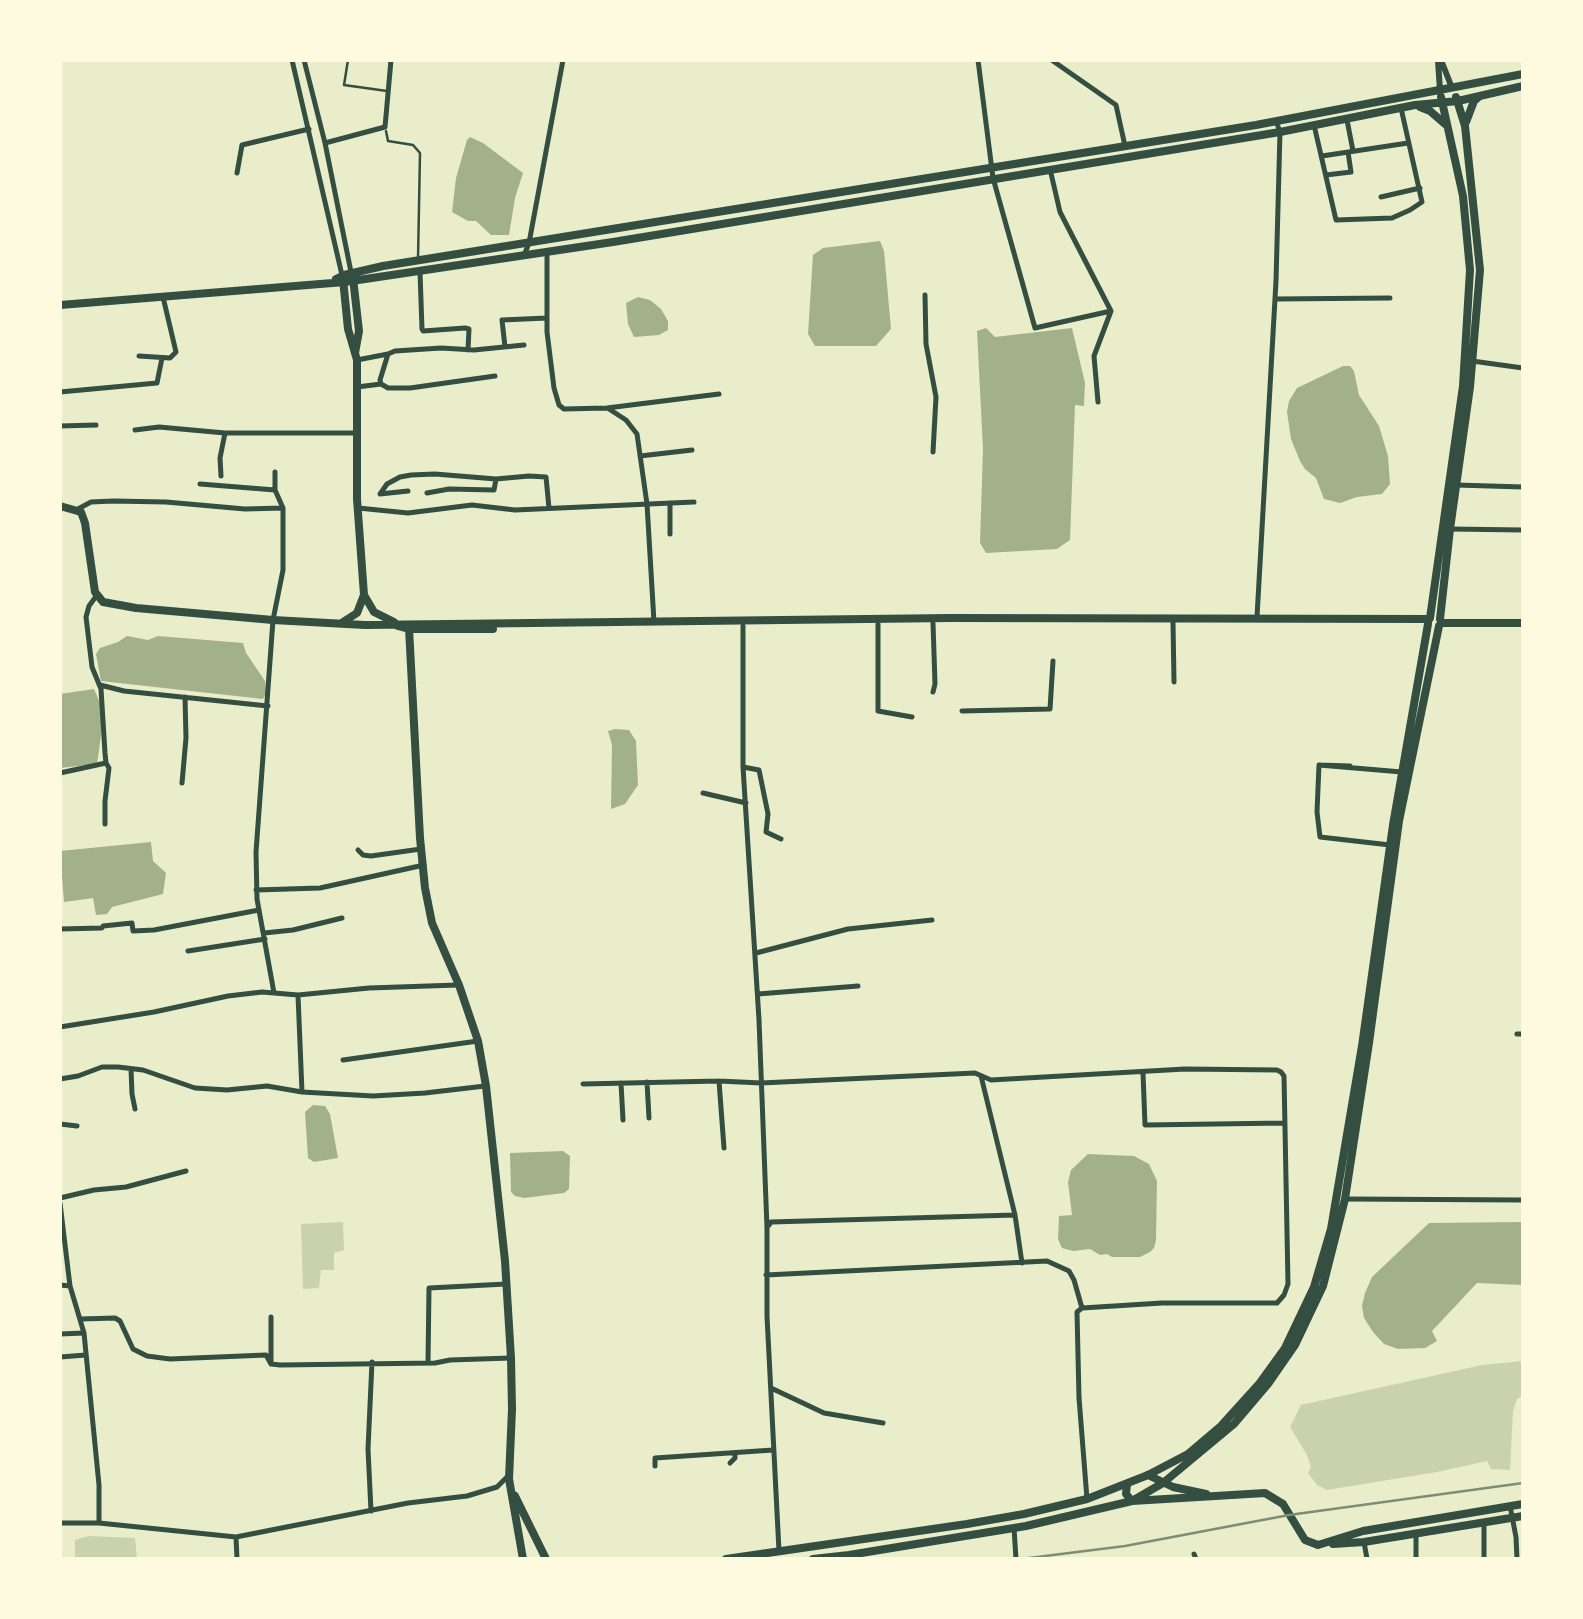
<!DOCTYPE html>
<style>
body{margin:0}
#map{position:relative;width:1583px;height:1619px;overflow:hidden;background:#e9edc9;font-family:Barlow,sans-serif}
canvas{display:block}
.frame{position:absolute;inset:0;border:62px solid #fefae0;pointer-events:none}
</style>
<div id="map">
<canvas width="1583" height="1619"></canvas>
<div class="frame"></div>
</div>
<script>
const context = document.querySelector('canvas').getContext('2d');
context.lineJoin = 'round';
function paint(path, color) { context.fillStyle = color; context.fill(path, 'evenodd'); }
const toPath = rows => new Path2D(rows.map(r => 'M' + r).join(''));
function strokePath(path, color, width, dash) { context.strokeStyle = color; context.lineWidth = width; context.lineCap = dash ? 'butt' : 'round'; context.setLineDash(dash || []); context.stroke(path); }
const green = toPath([
 [343,1222,344,1250,334,1253,334,1270,321,1270,319,1288,303,1289,301,1224],
 [1523,1361,1523,1396,1517,1399,1513,1411,1510,1470,1491,1469,1487,1461,1437,1472,1327,1490,1317,1485,1308,1473,1311,1467,1307,1455,1290,1427,1301,1405,1482,1365],
 [89,1536,135,1538,137,1559,75,1559,75,1540]
]);
const water = toPath([
 [470,137,483,143,523,173,515,198,509,235,491,235,476,221,468,221,452,212,456,178,467,140],
 [880,241,884,251,891,329,876,346,815,346,808,334,813,255,823,248],
 [638,297,650,300,661,309,668,321,668,330,659,335,634,337,628,324,626,303],
 [986,328,995,337,1072,328,1085,383,1084,406,1075,405,1070,540,1057,549,986,553,980,543,983,449,977,331],
 [1343,366,1350,366,1354,371,1359,395,1379,426,1388,456,1390,484,1382,494,1357,497,1340,503,1324,499,1316,478,1305,469,1300,461,1291,439,1287,412,1289,401,1297,388],
 [127,636,148,640,158,636,243,643,246,653,265,681,266,693,263,699,101,681,96,654,100,648,118,642],
 [94,689,101,705,101,735,97,764,60,768,60,694],
 [615,729,629,730,636,741,638,785,625,804,611,809,612,745,608,731],
 [151,842,153,861,166,873,163,894,112,907,107,914,96,915,93,898,64,902,60,851],
 [313,1105,325,1106,330,1114,338,1158,314,1162,308,1158,305,1112],
 [563,1151,570,1156,569,1189,564,1193,524,1198,515,1196,511,1192,510,1153],
 [1088,1154,1134,1156,1149,1164,1157,1181,1156,1240,1154,1248,1150,1252,1140,1257,1112,1257,1107,1254,1100,1255,1090,1249,1073,1251,1062,1248,1058,1239,1059,1216,1072,1215,1068,1182,1071,1170],
 [1523,1222,1523,1285,1477,1283,1432,1331,1437,1341,1425,1348,1398,1349,1384,1344,1373,1332,1364,1318,1362,1306,1365,1293,1372,1277,1429,1223]
]);
const service = toPath([
 [348,60,344,85,387,91],
 [386,131,388,141,413,145,420,153,418,259]
]);
const minor = toPath([
 [292,60,342,275],
 [304,60,325,143,351,272],
 [978,60,993,178,1035,328,1111,311],
 [1053,61,1116,105,1125,146],
 [1347,120,1353,151],
 [1314,125,1336,220,1392,218,1410,210,1422,202,1401,108],
 [325,143,385,127,391,60],
 [1322,156,1408,143],
 [1050,169,1060,212,1111,311,1094,356,1098,402],
 [237,173,242,145,309,129],
 [1326,175,1351,172,1348,152],
 [1381,197,1420,188],
 [547,252,547,332,554,388,559,405,564,409,607,408,719,394],
 [525,253,529,243,563,60],
 [420,272,422,329,423,331,465,328,469,329,468,350],
 [925,295,926,344,936,397,933,452],
 [1275,299,1390,298],
 [505,347,502,320,547,318],
 [139,356,170,358,176,352,163,297],
 [357,360,388,354],
 [1472,361,1523,368],
 [495,376,410,388,388,388,381,384,380,380,388,354,395,351,441,348,474,350,524,345],
 [357,387,381,384],
 [60,392,157,383,162,358],
 [609,409,626,420,637,434,647,504,654,622],
 [60,426,96,425],
 [135,430,159,427,225,433,357,433],
 [640,456,692,450],
 [221,476,220,458,225,433],
 [200,484,275,490],
 [1456,485,1523,487],
 [408,491,380,494,387,484,400,477,411,475,435,474,496,479,529,476,546,477,549,508],
 [427,493,449,489,494,490,496,479],
 [358,508,408,513,472,505,515,510,694,502],
 [78,509,91,502,113,501,166,502,245,509,283,508],
 [1450,529,1523,530],
 [670,534,670,503],
 [97,595,89,606,86,617,92,667,101,689,105,753,106,763,109,768,105,801,105,824],
 [1257,617,1276,281,1280,132,1276,121],
 [1173,622,1174,682],
 [878,624,878,711,912,717],
 [743,626,743,767,759,1020,767,1228,767,1316,779,1551],
 [100,685,124,691,268,706],
 [933,692,935,684,933,623],
 [962,711,1050,709,1053,661],
 [1319,765,1317,812,1320,837,1390,845],
 [1350,766,1319,765,1402,772],
 [743,767,759,770,768,814,766,832,781,839],
 [60,773,106,763],
 [182,783,186,738,185,697],
 [703,793,746,803],
 [358,850,363,855,371,856,421,849],
 [256,890,320,888,424,865],
 [60,929,102,928,103,926,132,923,133,931,154,930,259,910],
 [264,933,293,930,342,918],
 [188,951,265,939],
 [756,953,848,929,932,920],
 [274,993,257,899,256,852,273,620,283,570,283,508,275,490,275,472],
 [758,994,858,986],
 [298,995,302,1092],
 [60,1027,154,1012,228,996,262,992,298,995,369,988,458,985],
 [1517,1034,1523,1034],
 [343,1060,478,1041],
 [131,1069,132,1094,135,1109],
 [1143,1073,1145,1125,1285,1123],
 [981,1076,1015,1215,1022,1263],
 [60,1079,78,1076,102,1067,118,1067,143,1070,195,1088,227,1090,267,1086,302,1092,373,1096,425,1093,485,1086],
 [719,1081,724,1148],
 [647,1082,649,1118],
 [621,1083,623,1120],
 [583,1084,719,1081,761,1083,975,1073,991,1080,1185,1069,1277,1070,1281,1072,1284,1076,1288,1284,1284,1295,1277,1303,1162,1303,1082,1308,1077,1312,1079,1398,1087,1499],
 [60,1124,77,1126],
 [60,1198,94,1190,126,1187,186,1171],
 [1345,1199,1523,1200],
 [60,1203,70,1286,84,1333,99,1485,99,1523],
 [769,1225,771,1222,1015,1215],
 [766,1275,1047,1261,1069,1271,1074,1280,1082,1308],
 [60,1285,70,1286],
 [81,1319,115,1318,120,1321,133,1349,147,1356,170,1359,266,1355,271,1364,280,1365,435,1363,450,1360,511,1358],
 [60,1334,84,1333],
 [60,1357,86,1355],
 [271,1361,271,1317],
 [428,1363,429,1288,506,1284],
 [771,1388,824,1413,883,1423],
 [730,1463,735,1458,735,1453],
 [655,1466,655,1458,773,1450],
 [1510,1506,1516,1537,1517,1559],
 [371,1511,368,1449,372,1362],
 [60,1523,99,1523,236,1537,408,1503,467,1496,497,1487,507,1477],
 [1484,1523,1484,1559],
 [1014,1528,1016,1559],
 [1416,1534,1416,1559],
 [236,1537,237,1559],
 [1364,1542,1367,1559],
 [1194,1554,1196,1559]
]);
const tertiary = toPath([
 [1441,60,1452,88],
 [1438,61,1440,90]
]);
const secondary = toPath([
 [353,278,359,331,355,353],
 [343,279,348,329,357,360,357,499,364,595,374,612,394,622],
 [60,506,81,512,85,523,95,592,103,602,136,608,273,620,365,625,950,618,1429,619],
 [343,622,357,613,364,595],
 [1441,623,1523,623],
 [398,626,409,629,493,629],
 [409,628,420,838,425,888,432,923,459,985,478,1041,486,1086,505,1261,511,1358,512,1409,509,1479,523,1559],
 [515,1496,546,1559]
]);
const primary = toPath([
 [1148,1475,1173,1487,1206,1494],
 [1127,1484,1126,1494,1132,1501,1265,1493,1283,1504,1305,1540,1318,1545,1363,1531,1523,1504],
 [1333,1544,1364,1542,1523,1516]
]);
const trunk = toPath([
 [1420,107,1430,111,1445,124],
 [1466,122,1474,101,1480,96],
 [336,279,344,275,383,266,1256,125,1523,74],
 [60,305,345,282,613,242,1280,132,1415,105,1458,101,1523,86],
 [1430,618,1463,386,1470,270,1463,196,1441,97],
 [1440,619,1450,529,1470,387,1480,270,1465,126,1456,97],
 [726,1559,967,1524,1024,1514,1087,1499,1148,1475,1188,1454,1221,1426,1259,1384,1285,1348,1314,1287,1331,1229,1362,1046,1393,825,1428,624],
 [813,1559,849,1555,1026,1526,1132,1501,1163,1483,1234,1424,1268,1384,1295,1345,1323,1286,1345,1199,1369,1043,1399,821,1439,626]
]);
const rail = toPath([
 [1021,1559,1125,1546,1289,1515,1523,1483]
]);
paint(green, '#cad2ad');
paint(water, '#a3b18a');
strokePath(service, '#344e41', 2.5);
strokePath(minor, '#344e41', 5);
strokePath(tertiary, '#344e41', 6);
strokePath(secondary, '#344e41', 8);
strokePath(primary, '#344e41', 8);
strokePath(trunk, '#344e41', 8);
strokePath(rail, '#7c8e77', 2.5);
</script>
